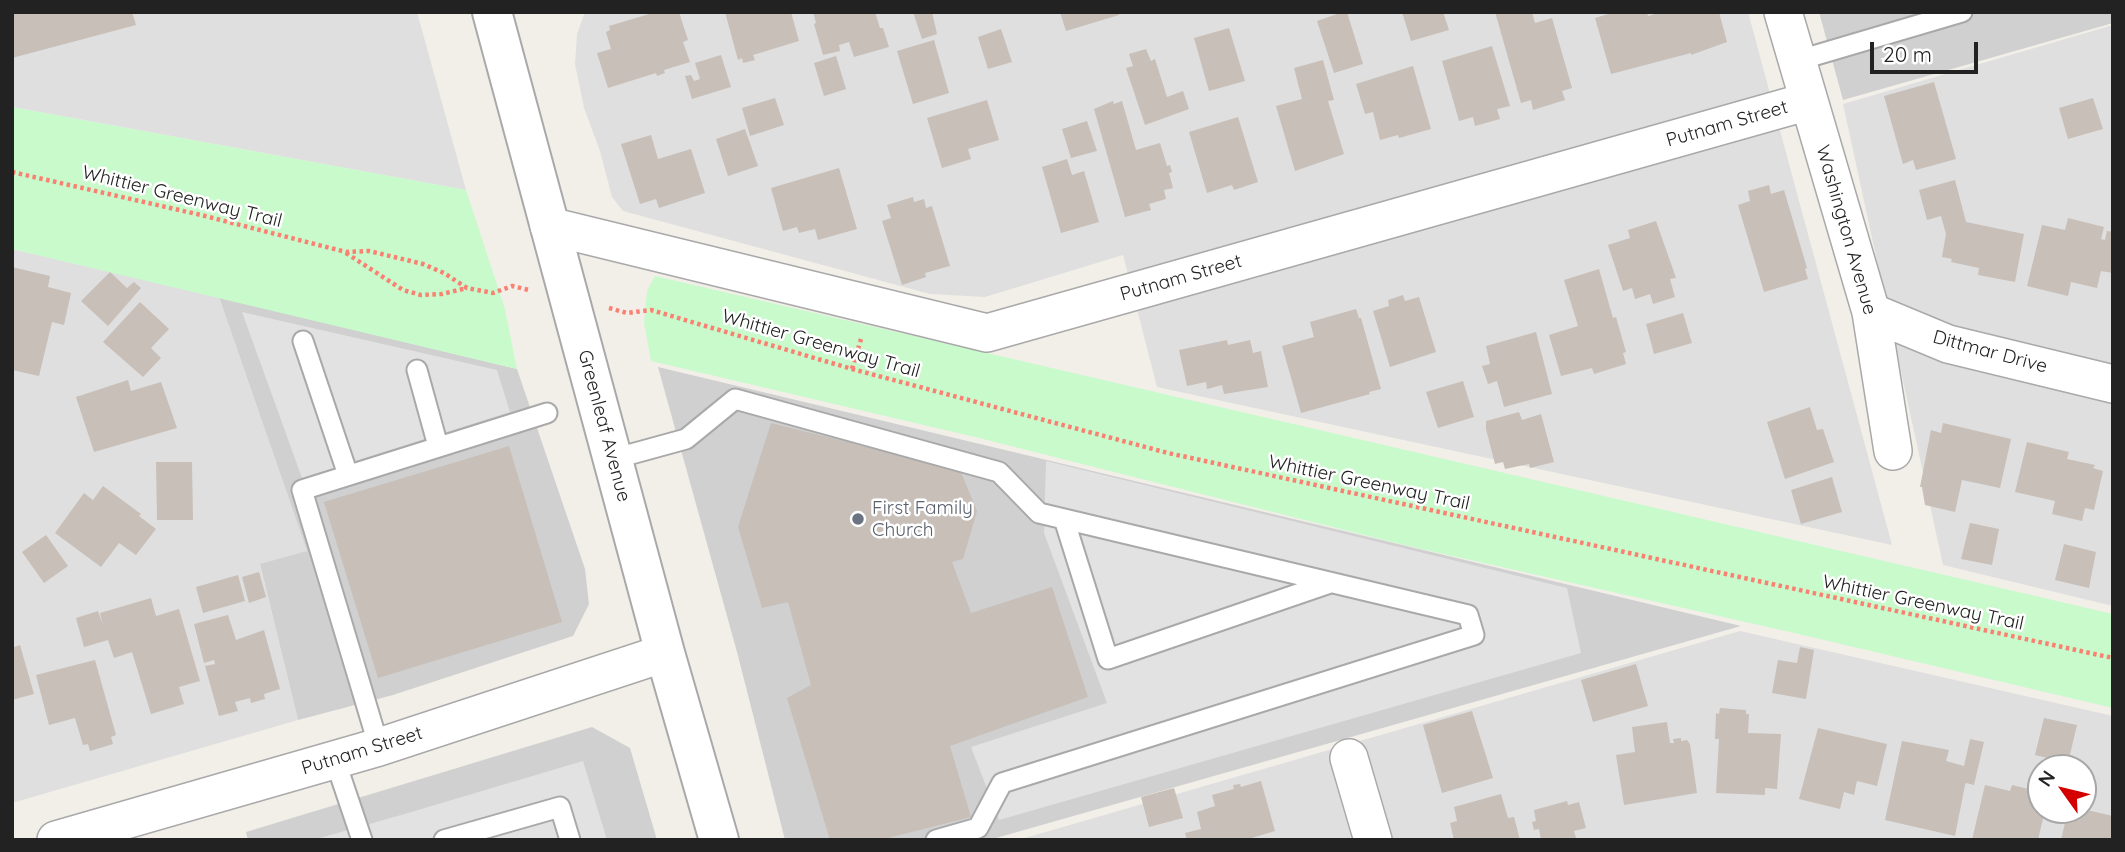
<!DOCTYPE html>
<style>
body{margin:0}
#map{position:relative;width:2125px;height:852px;overflow:hidden;background:#f2efe9;font-family:Quicksand,sans-serif}
canvas{display:block}
.frame{position:absolute;inset:0;border:14px solid #222;pointer-events:none}
.north{position:absolute;left:2027px;top:754px;width:70px;height:70px;box-sizing:border-box;background:#fff;border:2px solid #a7a7a7;border-radius:50%;rotate:304deg;font-size:19px;font-weight:700;line-height:28px;text-align:center;color:#222}
.north::after{content:'';display:block;margin:auto;width:24px;height:32px;background:#d40000;clip-path:polygon(50% 0,100% 100%,50% 72%,0 100%)}
.scale{position:absolute;left:1870px;top:42px;width:108px;height:32px;box-sizing:border-box;border:4px solid #222;border-top:0;padding-left:9px;font-size:21px;line-height:24px;white-space:nowrap;color:#222;-webkit-text-stroke:5px #fff;paint-order:stroke}
</style>
<div id="map">
<canvas width="2125" height="852"></canvas>
<div class="frame"></div>
<div class="north">N</div>
<div class="scale">20 m</div>
</div>
<script>
const context = document.querySelector('canvas').getContext('2d');
context.lineJoin = 'round';
function paint(path, color) { context.fillStyle = color; context.fill(path, 'evenodd'); }
const toPath = rows => new Path2D(rows.map(r => 'M' + r).join(''));
function strokePath(path, color, width, dash) { context.strokeStyle = color; context.lineWidth = width; context.lineCap = dash ? 'butt' : 'round'; context.setLineDash(dash || []); context.stroke(path); }
function drawText(font, color, halo, rows, align = 'center') {
  context.font = font + ' Quicksand,sans-serif'; context.lineWidth = 5; context.setLineDash([]); context.textBaseline = 'middle'; context.strokeStyle = halo; context.fillStyle = color; for (const [text, x, y, turn = 0] of rows) {
    context.save(); context.translate(x, y); context.rotate((+turn || 0) * Math.PI / 180); context.textAlign = isNaN(turn) ? turn : align; if (halo) context.strokeText(text, 0, 0); context.fillText(text, 0, 0); context.restore();
  }
}
const residential = toPath([
 [12,12,417,12,466,190,12,107],
 [585,12,1748,12,1892,545,1157,387,1123,255,985,297,930,294,623,211,612,197,600,151,584,108,575,64,577,34],
 [2113,25,2113,606,1943,565,1843,104],
 [12,249,219,297,307,551,260,565,298,720,12,803],
 [1740,631,2113,716,2113,840,1018,840],
 [2041,768,2083,768,2083,810,2041,810]
]);
const religious = toPath([
 [1819,12,2113,12,2113,23,1843,100],
 [219,297,517,369,585,569,589,604,573,636,393,695,298,720,260,564,307,551],
 [658,367,1741,626,989,840,785,840,737,652],
 [592,727,630,748,657,840,248,840,246,832]
]);
const park = toPath([
 [12,107,466,190,505,309,517,369,12,249],
 [655,276,2113,614,2113,708,1790,632,1404,545,975,437,651,361,644,323,647,291]
]);
const parking = toPath([
 [242,312,497,370,510,412,302,478],
 [1046,461,1567,588,1581,653,999,820,971,747,1107,703,1044,533],
 [583,761,607,840,313,840,408,813]
]);
const building = toPath([
 [12,12,132,12,136,25,12,58],
 [656,12,679,12,688,40,683,42,690,62,664,70,665,73,657,76,656,73,608,88,597,53,611,49,606,32,610,30,609,26],
 [725,12,791,12,799,41,753,55,755,60,743,63,742,58,738,60],
 [813,12,875,12,880,28,883,28,889,47,854,57,849,42,839,45,840,51,823,55,814,24,816,23],
 [913,12,932,12,937,34,922,39],
 [1060,12,1118,12,1119,15,1066,31],
 [1343,12,1347,12,1363,64,1334,73,1317,21],
 [1402,12,1443,12,1449,30,1411,41],
 [1495,12,1532,12,1535,23,1552,18,1572,88,1562,91,1565,100,1533,110,1531,100,1521,103],
 [1615,12,1647,12,1648,16,1662,12,1719,12,1727,42,1691,55,1691,53,1611,74,1595,18],
 [1229,28,1245,81,1209,91,1194,38],
 [1001,29,1012,62,988,69,978,37],
 [934,40,949,93,913,104,897,51],
 [1492,46,1510,106,1497,109,1500,119,1475,126,1473,117,1459,121,1442,61],
 [1146,49,1151,61,1155,59,1167,97,1183,91,1189,109,1145,125,1126,68,1133,66,1129,54],
 [721,55,731,87,692,99,685,76,691,75,694,81,700,79,695,63],
 [836,56,846,89,824,96,814,63],
 [1323,60,1334,100,1328,101,1344,154,1295,171,1276,106,1302,99,1294,68],
 [1413,66,1431,129,1399,138,1398,135,1380,140,1373,112,1365,114,1356,84],
 [1934,82,1956,159,1916,170,1913,160,1903,164,1884,96],
 [775,98,784,125,750,136,742,108],
 [2093,98,2103,129,2068,139,2059,108],
 [987,100,999,140,968,149,971,159,942,168,927,118],
 [1113,101,1114,104,1122,101,1136,150,1160,143,1167,166,1170,165,1172,172,1169,173,1173,188,1164,190,1166,199,1149,204,1151,210,1125,217,1094,109],
 [1238,117,1258,182,1234,190,1232,185,1207,193,1189,132],
 [1087,121,1097,151,1071,158,1062,129],
 [745,129,758,166,728,176,716,139],
 [651,135,658,159,691,149,705,193,659,208,656,199,640,204,621,144],
 [1067,159,1072,175,1084,171,1099,222,1061,233,1042,167],
 [839,168,857,229,818,240,815,229,799,233,797,227,783,231,771,188],
 [1955,180,1966,222,2024,234,2015,282,1978,275,1979,268,1951,262,1952,259,1942,257,1946,234,1941,216,1927,220,1919,190],
 [1769,185,1771,194,1784,190,1807,268,1805,269,1808,279,1764,292,1738,205,1750,201,1748,191],
 [913,197,914,202,924,199,926,208,932,206,950,266,925,273,926,277,902,285,882,221,891,218,887,205],
 [2068,218,2104,227,2101,239,2105,240,2107,231,2113,232,2113,273,2101,271,2097,288,2071,282,2068,296,2027,286,2042,225,2065,230],
 [1656,221,1676,278,1670,279,1675,297,1653,304,1650,294,1635,299,1632,288,1623,291,1608,245,1630,238,1628,230],
 [12,267,50,276,48,287,71,293,64,325,52,322,39,376,12,370],
 [1599,269,1613,318,1616,317,1626,352,1623,353,1626,364,1594,374,1592,368,1561,376,1549,335,1578,326,1564,280],
 [110,272,127,288,134,282,141,288,108,326,81,301],
 [1403,295,1405,301,1419,297,1436,352,1390,367,1373,311,1389,306,1388,300],
 [140,302,169,329,151,348,161,358,143,377,103,342],
 [1356,309,1359,318,1361,318,1381,389,1369,392,1370,394,1301,413,1282,346,1314,337,1310,322],
 [1683,313,1692,343,1654,354,1646,324],
 [1536,332,1552,394,1504,407,1497,381,1488,384,1482,366,1490,364,1486,346],
 [1227,340,1228,345,1250,340,1253,353,1261,351,1268,387,1224,394,1222,385,1207,389,1206,382,1187,386,1179,350],
 [128,380,131,391,161,382,177,428,94,452,76,397],
 [1463,381,1474,417,1438,428,1426,392],
 [1810,407,1817,430,1823,429,1834,462,1785,479,1767,422],
 [1519,412,1522,420,1541,414,1554,462,1530,468,1529,464,1505,469,1503,462,1495,464,1486,429,1486,421],
 [771,423,960,470,977,511,963,559,952,562,971,613,1052,587,1088,697,950,746,971,817,880,840,830,840,787,698,811,685,788,602,762,608,738,527],
 [1943,423,2011,439,2000,488,1962,480,1955,512,1925,505,1922,487,1920,487,1931,430,1941,433],
 [2027,442,2069,452,2067,459,2095,465,2093,468,2103,471,2094,510,2085,508,2082,521,2052,514,2055,501,2015,492],
 [509,446,562,622,378,678,324,502],
 [156,462,192,462,193,520,157,520],
 [1832,477,1842,512,1801,524,1791,490],
 [103,486,141,514,139,516,156,529,136,555,119,543,101,567,55,533,84,493,93,500],
 [1970,523,1999,529,1992,565,1961,559],
 [46,535,68,566,44,583,22,552],
 [2064,544,2096,552,2089,588,2055,580],
 [259,572,266,597,249,603,242,577],
 [238,575,245,601,203,613,196,587],
 [151,598,156,616,179,609,200,681,179,687,184,704,151,714,132,652,114,658,108,640,84,647,76,618,98,611,103,625,100,613],
 [228,615,236,640,264,630,280,689,264,694,265,699,251,703,250,698,235,702,238,711,219,716,205,666,215,664,214,660,204,663,194,624],
 [20,645,34,694,12,700,12,648],
 [1800,647,1814,650,1806,699,1772,693,1778,660,1797,663],
 [95,660,116,735,111,737,113,744,90,751,88,744,83,745,75,718,49,725,36,675],
 [1636,664,1648,706,1593,722,1581,680],
 [1720,708,1746,710,1746,714,1749,714,1748,733,1781,734,1777,789,1765,788,1765,795,1716,793,1719,739,1715,739,1716,713,1719,714],
 [1472,711,1493,778,1442,793,1423,725],
 [2044,718,2077,725,2068,763,2035,755],
 [1667,722,1670,743,1674,743,1673,739,1681,738,1681,741,1687,740,1690,744,1697,793,1624,805,1616,755,1635,752,1632,727],
 [1818,728,1887,744,1877,786,1857,781,1854,795,1844,792,1840,809,1799,799],
 [1970,739,1984,742,1974,785,1966,783,1965,785,1955,836,1885,820,1902,741,1949,750,1946,761,1964,766],
 [1261,781,1275,831,1245,840,1187,840,1185,833,1201,829,1197,812,1215,806,1212,795,1234,789,1233,785,1240,784,1241,787],
 [1985,785,2010,791,2012,785,2041,792,2041,810,2045,810,2038,840,1972,840],
 [1174,788,1183,818,1149,827,1141,797],
 [1501,794,1508,818,1514,817,1520,840,1454,840,1450,823,1457,821,1454,807],
 [1567,801,1568,805,1579,802,1586,828,1574,831,1576,838,1541,840,1539,829,1534,830,1532,822,1536,821,1534,810],
 [2083,809,2113,816,2113,840,2061,840,2068,810]
]);
const path = toPath([
 [12,172,201,215,346,252,369,251,394,257,423,264,444,273,467,288,493,293,512,286,529,290],
 [346,253,403,290,421,295,442,294,467,288],
 [609,308,627,313,651,310,852,369,1168,453,2113,658],
 [852,369,861,339]
]);
const service = toPath([
 [1796,61,1962,12],
 [303,341,348,475],
 [417,370,438,446],
 [613,459,686,439,735,399,999,472,1039,513,1468,615,1474,635,1002,783,978,828,936,840],
 [1064,519,1108,659,1330,583],
 [379,747,302,490,547,413],
 [335,760,362,840],
 [444,840,560,807,570,840]
]);
const minor = toPath([
 [1783,12,1871,312,1893,451],
 [549,226,987,333,1809,101],
 [1871,312,1948,344,2113,384],
 [1349,758,1373,840],
 [56,840,379,747,665,653]
]);
const tertiary = toPath([
 [492,12,665,653,719,840]
]);
const markers = [
 [858,519,7,"#6b7280"]
];
const streetNames = [
 ["Putnam Street",1727,124,-16],
 ["Whittier Greenway Trail",182,197,14],
 ["Washington Avenue",1846,230,74],
 ["Putnam Street",1181,278,-16],
 ["Whittier Greenway Trail",821,344,16],
 ["Dittmar Drive",1990,352,15],
 ["Greenleaf Avenue",604,426,75],
 ["Whittier Greenway Trail",1369,483,12],
 ["Whittier Greenway Trail",1923,603,12],
 ["Putnam Street",362,751,-17]
];
const worshipNames = [
 ["First Family",872,508],
 ["Church",872,530]
];
paint(residential, '#e0dfdf');
paint(religious, '#d0d0d0');
paint(park, '#c8facc');
paint(parking, '#e2e2e2');
paint(building, '#c7bfb8');
strokePath(service, '#a9a9a9', 23);
strokePath(minor, '#a9a9a9', 40);
strokePath(tertiary, '#a9a9a9', 42);
strokePath(path, '#fa8072', 4.5, [3.5, 3.5]);
strokePath(service, '#fff', 19);
strokePath(minor, '#fff', 37);
strokePath(tertiary, '#fff', 38);
for (const [x, y, r, color] of markers) { const dot = new Path2D(); dot.arc(x, y, r, 0, 2 * Math.PI); context.fillStyle = color; context.fill(dot); strokePath(dot, '#fff', 2.5); }
drawText('19px', '#222', '#fff', streetNames);
drawText('19px', '#5b616d', '#fff', worshipNames, 'left');
</script>
